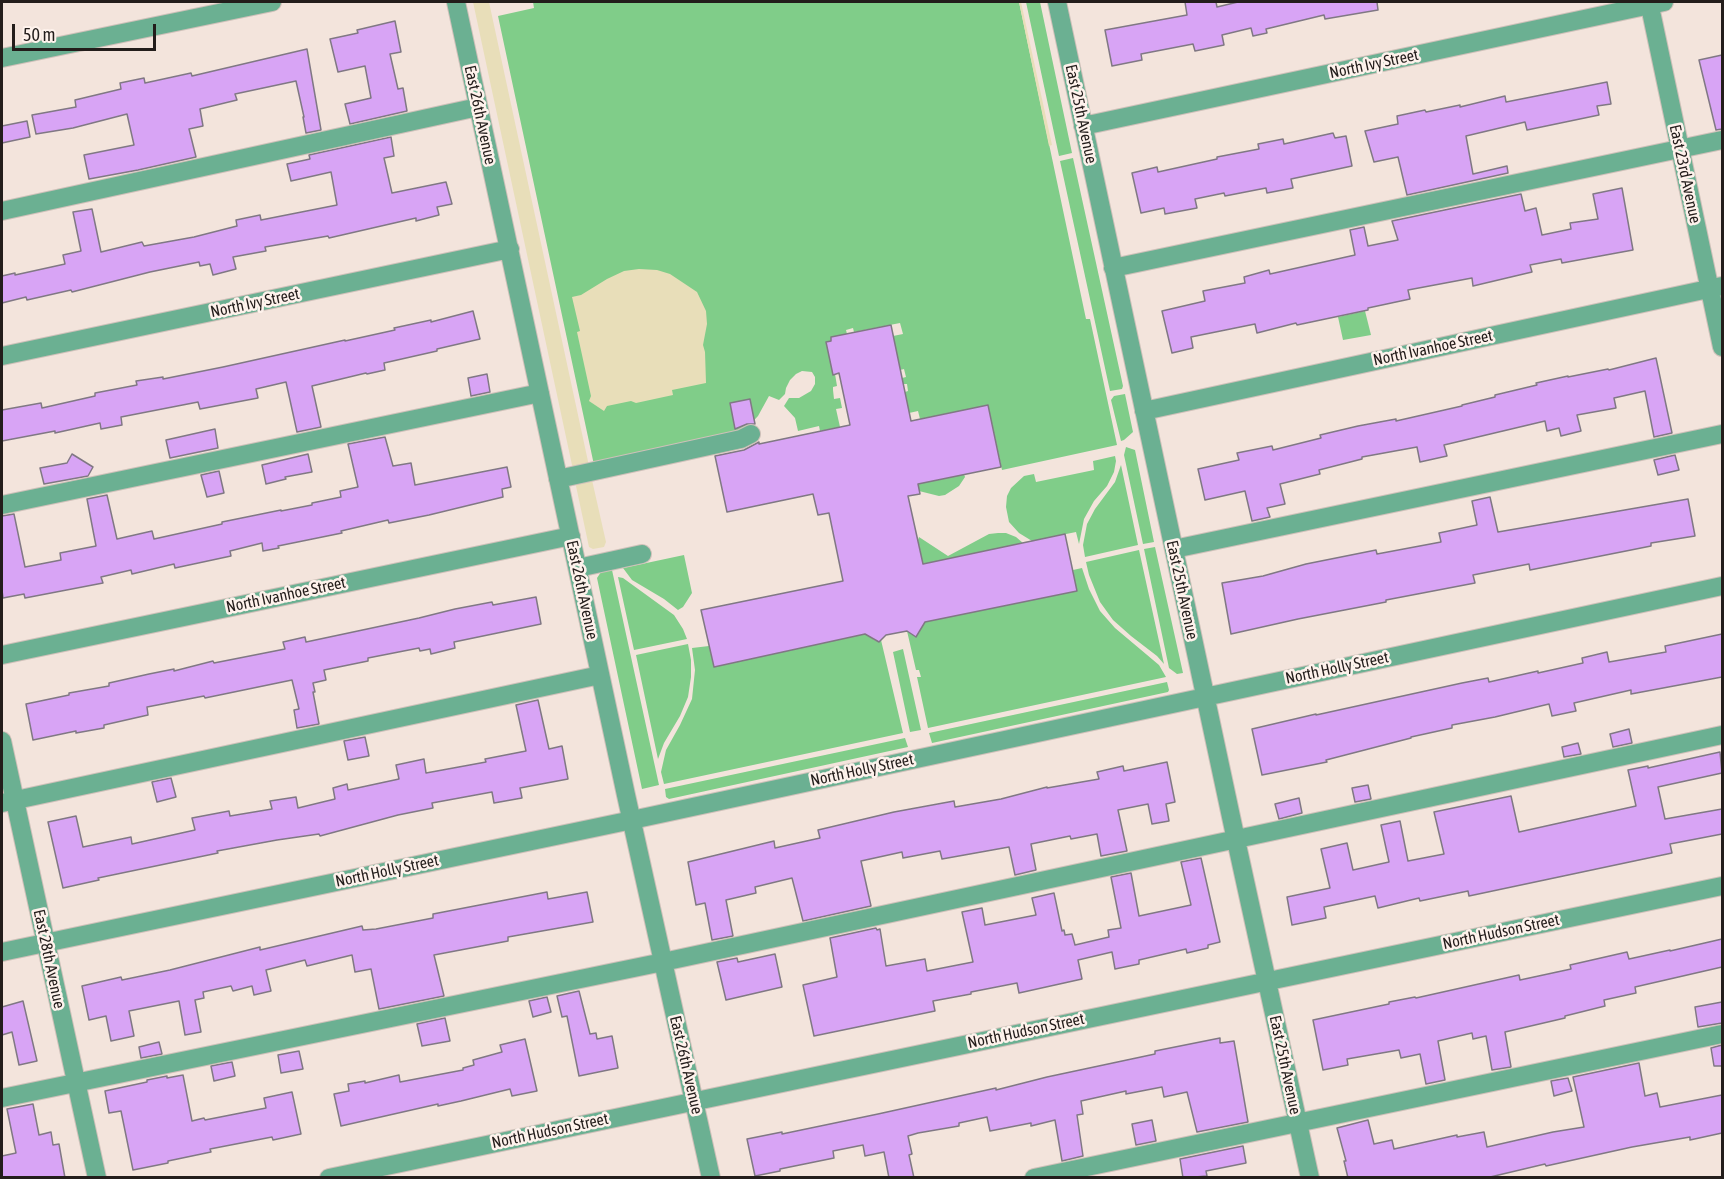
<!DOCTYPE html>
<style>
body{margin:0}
#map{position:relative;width:1724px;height:1179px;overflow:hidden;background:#f3e4dc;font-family:"Asap Condensed",sans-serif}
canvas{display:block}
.frame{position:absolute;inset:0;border:3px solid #231d1b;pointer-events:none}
.scale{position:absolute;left:12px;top:24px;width:144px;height:27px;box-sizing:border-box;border:3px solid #231d1b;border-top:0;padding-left:8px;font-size:18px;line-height:21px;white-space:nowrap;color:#231d1b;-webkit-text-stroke:4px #fef2ec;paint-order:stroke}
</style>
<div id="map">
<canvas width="1724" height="1179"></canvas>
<div class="frame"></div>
<div class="scale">50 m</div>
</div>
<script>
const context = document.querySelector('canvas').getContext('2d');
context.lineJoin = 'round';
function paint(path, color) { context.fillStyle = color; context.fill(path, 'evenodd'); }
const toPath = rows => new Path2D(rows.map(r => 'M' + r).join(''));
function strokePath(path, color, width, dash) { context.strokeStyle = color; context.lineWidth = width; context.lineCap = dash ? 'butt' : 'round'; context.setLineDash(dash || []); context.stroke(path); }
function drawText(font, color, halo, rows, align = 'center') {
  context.font = font + ' "Asap Condensed",sans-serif'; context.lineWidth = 5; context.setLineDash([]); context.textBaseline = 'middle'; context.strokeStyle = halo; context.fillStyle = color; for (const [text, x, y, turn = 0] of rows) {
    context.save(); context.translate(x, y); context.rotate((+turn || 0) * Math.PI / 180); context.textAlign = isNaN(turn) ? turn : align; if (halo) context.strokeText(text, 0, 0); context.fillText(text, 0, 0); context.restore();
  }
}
const green = toPath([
 [533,2,1019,2,1086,319,1090,319,1117,445,1002,470,988,405,920,419,918,411,909,413,905,392,908,391,907,384,903,384,902,378,906,377,904,369,900,370,893,336,903,334,900,323,854,332,853,328,846,330,847,334,831,337,833,375,835,374,837,386,833,387,833,390,834,399,840,398,842,408,836,409,840,427,820,431,819,426,798,431,795,418,784,406,789,398,799,398,811,391,815,384,815,377,812,372,802,371,796,374,790,380,786,388,785,394,779,400,769,396,758,416,745,430,594,465,498,16,534,8],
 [1026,2,1040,2,1072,153,1059,156],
 [1073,158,1123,386,1122,389,1110,391,1060,161],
 [1365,311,1371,335,1343,340,1338,317],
 [1125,394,1133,432,1124,440,1121,441,1111,400,1114,396],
 [1126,447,1135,450,1154,542,1143,544,1124,455],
 [1115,456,1116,461,1114,472,1107,486,1094,501,1084,519,1079,544,1076,532,1032,541,1019,533,1009,522,1006,507,1007,496,1011,488,1024,476,1034,474,1036,482,1094,470,1093,461],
 [1121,465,1138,545,1085,557,1083,545,1087,524,1095,509,1115,482],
 [964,474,965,477,959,486,945,495,939,496,919,491,918,484],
 [998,533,1006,533,1016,537,1023,543,923,564,918,540,919,537,948,556,989,534],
 [1155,547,1183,673,1177,674,1169,668,1144,549],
 [1139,550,1164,664,1157,656,1131,636,1113,620,1100,602,1089,575,1086,562],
 [684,555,692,593,683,607,678,610,664,599,632,580,623,568],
 [1082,568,1089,589,1100,611,1115,628,1159,665,1166,677,928,728,917,677,921,677,919,670,916,670,907,631,913,635,919,633,921,628,920,623,1076,591,1073,570],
 [612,570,659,785,642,789,597,578,601,572],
 [618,577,623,578,674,615,683,629,687,639,634,650],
 [869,633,870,637,876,641,881,640,903,733,664,784,661,772,666,750,680,725,692,699,695,670,692,648,709,646,714,667],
 [688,644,691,660,691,677,688,697,680,716,664,743,658,759,636,655],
 [903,649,921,730,910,732,893,652],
 [1167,682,1169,690,1168,692,932,743,929,733],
 [905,738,908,747,669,799,666,797,665,789]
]);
const sand = toPath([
 [473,2,489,2,589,466,574,468,572,465],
 [1019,2,1021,2,1052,145,1049,146],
 [639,269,657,270,670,274,697,292,706,311,707,324,703,345,705,352,706,383,672,390,673,395,636,403,631,401,607,406,604,411,589,401,591,396,577,332,580,331,572,297,581,295,607,279,624,271],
 [592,480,606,542,604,547,593,549,589,547,576,486,577,484]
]);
const building = toPath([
 [1185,2,1216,2,1217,7,1238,2,1377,2,1378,10,1325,19,1324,15,1266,29,1267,33,1253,36,1251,28,1222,35,1224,45,1195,51,1193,44,1141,54,1142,60,1112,66,1105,30,1187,15,1185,2],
 [395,21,401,52,390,54,398,89,403,88,407,111,350,124,345,104,371,98,365,66,338,72,330,39,358,33,357,30,395,21],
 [307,49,321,130,306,133,303,117,304,117,296,81,235,94,237,100,200,109,203,126,189,129,196,157,138,170,89,179,84,155,134,145,127,114,73,128,36,134,32,115,76,107,75,100,121,89,120,83,144,78,145,83,191,73,192,76,307,49],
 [1722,55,1722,129,1716,130,1699,60,1722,55],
 [1607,82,1611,104,1597,106,1599,115,1527,130,1525,122,1466,136,1473,174,1507,166,1508,173,1407,195,1398,157,1374,162,1365,131,1398,124,1397,116,1425,110,1426,112,1460,105,1460,107,1505,96,1506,102,1607,82],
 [27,121,30,137,2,143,2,126,27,121],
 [1333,133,1335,138,1346,136,1352,166,1291,179,1293,188,1267,193,1266,188,1225,196,1224,193,1195,199,1197,208,1165,214,1164,208,1141,213,1132,173,1157,167,1158,172,1217,159,1217,157,1259,149,1258,144,1283,139,1284,144,1333,133],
 [391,137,394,156,384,158,392,193,446,182,452,204,437,207,439,215,416,221,416,218,329,238,328,236,265,247,266,251,233,257,236,269,213,275,210,264,200,266,199,262,150,272,72,292,71,290,27,300,26,297,2,303,2,276,15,273,15,275,65,264,63,255,81,251,73,212,92,209,101,252,142,242,144,246,194,237,237,226,236,220,260,215,261,220,337,205,331,172,291,181,287,164,310,159,309,155,391,137],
 [1622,188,1633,250,1562,263,1561,259,1530,265,1532,272,1473,286,1472,278,1408,290,1410,299,1368,308,1368,310,1297,325,1296,323,1257,333,1255,324,1191,337,1193,348,1172,353,1162,311,1205,301,1203,291,1245,283,1244,277,1269,270,1270,274,1355,255,1350,230,1364,227,1368,246,1398,240,1392,221,1521,194,1525,211,1536,208,1542,235,1571,229,1570,223,1598,219,1593,194,1622,188],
 [473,311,480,339,437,349,437,351,384,363,385,370,367,374,366,373,312,386,321,427,297,432,286,382,256,389,258,398,200,409,198,402,121,417,122,425,101,429,100,423,55,433,55,431,2,441,2,410,41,403,42,408,95,396,95,393,137,385,136,381,163,377,163,379,223,367,345,340,345,341,395,330,394,328,431,320,431,322,473,311],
 [891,325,911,421,988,405,1001,467,918,484,920,494,908,496,923,564,1065,534,1077,591,925,622,916,637,907,631,886,635,879,642,865,634,714,667,701,610,843,581,829,513,818,515,813,494,727,512,715,456,744,450,759,442,759,444,850,425,839,373,833,375,826,342,831,341,831,337,891,325],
 [1656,358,1672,433,1654,437,1645,391,1614,398,1616,408,1577,415,1581,431,1561,436,1559,428,1547,431,1545,421,1444,445,1447,456,1420,462,1417,447,1362,457,1362,459,1319,470,1320,474,1280,484,1285,504,1267,508,1270,517,1252,521,1245,491,1205,500,1198,469,1239,460,1237,453,1272,446,1273,450,1321,438,1320,435,1358,426,1396,419,1396,421,1462,406,1462,405,1495,397,1495,395,1537,385,1536,383,1568,376,1568,377,1608,369,1609,370,1656,358],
 [487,374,490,392,471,396,468,378,487,374],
 [750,399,755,424,747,424,735,429,730,403,750,399],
 [215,429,218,448,170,458,166,440,215,429],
 [385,437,393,466,411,463,415,485,507,467,511,487,502,489,503,497,429,515,389,523,388,520,341,531,342,533,278,546,279,548,263,551,262,543,230,551,231,556,175,568,174,564,132,574,131,570,101,577,103,583,25,598,24,594,3,598,2,590,2,516,14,514,25,567,61,560,60,553,96,546,87,499,107,495,117,539,152,531,154,539,222,524,222,522,281,510,281,511,312,505,312,503,341,497,340,491,358,487,348,444,385,437],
 [72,454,93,467,88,476,44,484,40,468,67,463,72,454],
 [308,454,312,472,285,477,286,479,266,484,262,465,308,454],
 [1675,455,1679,470,1658,475,1654,460,1675,455],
 [219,471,224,493,207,497,201,475,219,471],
 [1490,497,1498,532,1688,499,1695,536,1651,543,1651,546,1626,551,1530,570,1529,564,1473,575,1475,583,1386,600,1386,602,1298,619,1231,634,1222,583,1263,576,1306,564,1376,550,1377,554,1441,542,1439,533,1477,525,1472,501,1490,497],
 [536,597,541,624,454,642,455,648,431,654,430,649,420,651,419,648,368,658,368,661,324,670,326,680,313,683,315,692,313,692,319,724,297,728,294,710,299,709,292,680,205,698,204,696,147,707,148,715,104,725,104,728,76,733,76,731,33,740,26,704,69,695,69,693,109,686,109,683,149,674,174,669,174,671,213,661,214,663,285,649,283,642,305,637,306,642,419,618,455,609,492,602,493,605,536,597],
 [1722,634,1722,677,1631,694,1631,690,1574,703,1576,711,1552,716,1549,704,1495,717,1452,725,1452,728,1411,737,1411,738,1326,760,1327,762,1262,775,1252,729,1316,714,1316,715,1462,683,1488,678,1489,682,1538,671,1538,673,1583,663,1582,658,1607,652,1609,662,1666,652,1665,646,1722,634],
 [538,700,549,749,562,746,568,779,520,788,522,798,494,803,492,792,432,803,433,808,398,815,320,836,319,834,277,840,217,851,218,853,98,878,99,880,63,888,48,822,76,816,83,847,131,837,132,844,195,830,192,818,229,811,230,816,272,809,270,801,296,797,298,808,335,799,333,788,347,784,348,790,399,779,396,765,424,759,426,773,486,762,485,759,526,751,516,705,538,700],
 [1629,729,1632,743,1613,747,1610,734,1629,729],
 [365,737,369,756,348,760,344,741,365,737],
 [1578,743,1581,754,1564,757,1562,747,1578,743],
 [1720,752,1722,773,1658,787,1665,819,1722,809,1722,834,1670,844,1672,853,1469,896,1468,891,1420,901,1419,898,1378,908,1375,896,1324,907,1326,918,1292,925,1287,897,1330,888,1321,849,1347,843,1353,870,1389,862,1381,825,1400,821,1408,861,1444,854,1434,812,1511,796,1519,832,1636,806,1628,770,1648,766,1648,768,1720,752],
 [1167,762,1175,802,1166,804,1169,821,1152,824,1148,804,1118,810,1127,851,1101,856,1097,834,1071,839,1070,836,1031,844,1036,870,1015,875,1009,847,942,859,940,851,903,858,902,852,861,861,871,906,803,921,792,878,755,887,756,893,726,900,733,936,712,940,705,903,696,905,688,862,774,841,775,848,820,838,818,830,894,812,954,801,955,807,1001,799,1047,787,1047,788,1099,779,1097,772,1123,766,1124,771,1167,762],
 [171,778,176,797,157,802,152,782,171,778],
 [1368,785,1371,799,1355,802,1352,788,1368,785],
 [1299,798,1302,813,1279,819,1275,804,1299,798],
 [1201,858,1220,942,1208,945,1208,948,1187,953,1186,949,1139,960,1139,964,1115,969,1112,952,1078,960,1082,979,1019,993,1017,983,971,992,971,994,933,1001,935,1011,814,1036,803,985,837,977,830,938,876,928,877,930,880,929,886,966,925,959,927,971,973,962,962,912,982,908,985,925,1036,915,1032,898,1054,893,1062,931,1064,930,1065,935,1072,934,1075,945,1109,937,1108,930,1121,928,1111,877,1131,873,1139,916,1191,905,1181,862,1201,858],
 [547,892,548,899,587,892,593,922,508,937,508,941,434,955,444,996,379,1009,371,969,355,972,352,955,307,966,305,960,266,970,271,991,254,995,252,986,233,991,231,986,203,992,204,998,195,1000,201,1032,185,1035,179,1001,129,1011,134,1036,111,1041,106,1016,89,1020,82,986,121,977,122,980,170,970,260,947,260,950,362,926,363,930,376,929,433,918,433,914,547,892],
 [1722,939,1722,967,1635,987,1636,993,1604,1000,1605,1006,1565,1016,1565,1018,1505,1032,1511,1067,1492,1070,1486,1036,1473,1039,1472,1033,1438,1041,1445,1080,1426,1084,1420,1054,1401,1058,1399,1050,1347,1059,1348,1065,1323,1070,1313,1020,1389,1004,1389,1002,1415,997,1416,998,1519,975,1520,980,1571,969,1570,965,1627,952,1629,959,1670,950,1670,951,1722,939],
 [775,954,782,987,726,1000,717,962,737,958,738,962,775,954],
 [579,991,590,1034,596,1033,597,1039,612,1036,618,1068,579,1076,567,1016,562,1017,557,996,579,991],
 [547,997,551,1012,533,1017,529,1001,547,997],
 [23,1001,37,1061,19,1065,12,1032,2,1035,2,1007,23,1001],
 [1722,1002,1722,1023,1698,1027,1695,1007,1722,1002],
 [445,1018,450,1041,422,1046,417,1024,445,1018],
 [1220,1038,1220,1043,1234,1041,1248,1122,1197,1132,1187,1092,1164,1097,1162,1087,1126,1094,1126,1091,1081,1101,1083,1114,1077,1115,1083,1156,1062,1161,1055,1120,1031,1126,1031,1123,990,1131,987,1117,959,1123,959,1126,918,1133,908,1136,912,1154,909,1155,914,1178,889,1178,884,1152,865,1156,863,1145,833,1151,834,1158,780,1169,780,1171,755,1176,747,1139,782,1132,782,1134,878,1114,996,1088,996,1090,1047,1077,1155,1054,1155,1051,1220,1038],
 [525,1039,537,1091,512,1096,510,1089,461,1101,438,1106,438,1104,341,1126,334,1094,349,1091,348,1084,365,1081,365,1083,399,1075,400,1082,463,1070,463,1068,474,1065,473,1060,502,1052,500,1045,525,1039],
 [159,1042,162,1054,141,1058,139,1047,159,1042],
 [1722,1045,1722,1066,1714,1066,1711,1048,1722,1045],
 [299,1051,303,1069,281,1073,278,1055,299,1051],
 [232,1062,235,1076,214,1081,211,1066,232,1062],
 [1639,1063,1645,1096,1657,1093,1660,1107,1722,1095,1722,1133,1690,1140,1690,1137,1632,1147,1546,1166,1545,1164,1486,1178,1348,1178,1344,1161,1346,1161,1337,1128,1368,1120,1374,1144,1392,1140,1394,1149,1457,1135,1457,1137,1484,1132,1487,1147,1553,1132,1584,1127,1573,1077,1639,1063],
 [183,1075,192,1121,204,1118,205,1120,266,1108,264,1098,292,1092,301,1134,273,1140,272,1137,210,1149,211,1152,168,1161,168,1163,133,1170,121,1111,109,1113,105,1091,147,1082,147,1080,167,1076,167,1078,183,1075],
 [1568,1078,1572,1091,1554,1096,1551,1081,1568,1078],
 [33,1104,39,1135,51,1132,53,1145,59,1144,65,1178,2,1178,2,1156,16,1153,7,1109,33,1104],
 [1152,1120,1156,1141,1136,1145,1132,1124,1152,1120],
 [1243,1146,1246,1163,1206,1171,1207,1176,1183,1178,1180,1159,1243,1146]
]);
const minor = toPath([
 [456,2,626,795,711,1178],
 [1057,2,1236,840,1310,1178],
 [1649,2,1722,347],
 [2,58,272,2],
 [1083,126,1664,2],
 [2,211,478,107],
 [1113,268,1722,140],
 [2,356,510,249],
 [1144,411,1722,286],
 [558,479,741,439,751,434],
 [2,505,540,393],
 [1174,549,1722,434],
 [578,568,642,554],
 [2,655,571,536],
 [2,741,97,1178],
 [2,803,600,675],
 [2,952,632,820,1722,586],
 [2,1098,663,962,1722,735],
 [329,1178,1722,886],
 [1034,1178,1722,1034]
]);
const streetNames = [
 ["North Ivy Street",1374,64,-12],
 ["East 25th Avenue",1081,114,78],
 ["East 26th Avenue",480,115,78],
 ["East 23rd Avenue",1685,174,78],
 ["North Ivy Street",255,303,-12],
 ["North Ivanhoe Street",1433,348,-12],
 ["East 26th Avenue",582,590,78],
 ["East 25th Avenue",1182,590,78],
 ["North Ivanhoe Street",286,595,-12],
 ["North Holly Street",1337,668,-12],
 ["North Holly Street",862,770,-12],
 ["North Holly Street",387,871,-12],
 ["North Hudson Street",1501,932,-12],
 ["East 28th Avenue",49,959,78],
 ["North Hudson Street",1026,1031,-12],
 ["East 26th Avenue",686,1065,77],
 ["East 25th Avenue",1285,1065,78],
 ["North Hudson Street",550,1131,-12]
];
paint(green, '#80cd89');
paint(sand, '#e8deb9');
paint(building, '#d8a4f5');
strokePath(building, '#807884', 1.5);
strokePath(minor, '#cec0b9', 20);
strokePath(minor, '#6bb092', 18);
drawText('16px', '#231d1b', '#fef2ec', streetNames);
</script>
